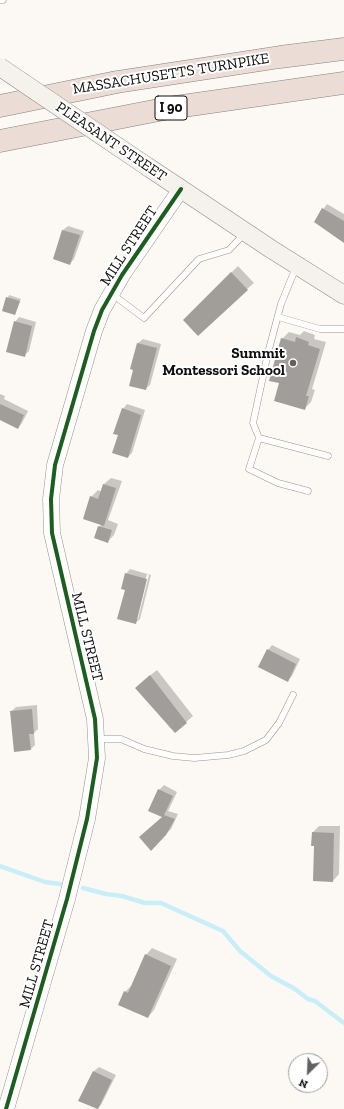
<!DOCTYPE html>
<style>
body{margin:0}
#map{position:relative;width:344px;height:1109px;overflow:hidden;background:#fcf9f4;font-family:"Zilla Slab",serif}
canvas{display:block}
.north{position:absolute;left:288px;top:1053px;width:40px;height:40px;box-sizing:border-box;background:#fff;border:1px solid #9f9f9f;border-radius:50%;rotate:204deg;font-size:11px;font-weight:700;line-height:16px;text-align:center;color:#0f0f0f}
.north::after{content:'';display:block;margin:auto;width:14px;height:18px;background:#62615f;clip-path:polygon(50% 0,100% 100%,50% 72%,0 100%)}
</style>
<div id="map">
<canvas width="344" height="1109"></canvas>
<div class="north">N</div>
</div>
<script>
const context = document.querySelector('canvas').getContext('2d');
context.lineJoin = 'round';
function paint(path, color) { context.fillStyle = color; context.fill(path, 'evenodd'); }
const toPath = rows => new Path2D(rows.map(r => 'M' + r).join(''));
function strokePath(path, color, width, dash) { context.strokeStyle = color; context.lineWidth = width; context.lineCap = dash ? 'butt' : 'round'; context.setLineDash(dash || []); context.stroke(path); }
function drawText(font, color, halo, rows, align = 'center') {
  context.font = font + ' "Zilla Slab",serif'; context.lineWidth = 4; context.setLineDash([]); context.textBaseline = 'middle'; context.strokeStyle = halo; context.fillStyle = color; for (const [text, x, y, turn = 0] of rows) {
    context.save(); context.translate(x, y); context.rotate((+turn || 0) * Math.PI / 180); context.textAlign = isNaN(turn) ? turn : align; if (halo) context.strokeText(text, 0, 0); context.fillText(text, 0, 0); context.restore();
  }
}
const shadow = toPath([
 [327,204,344,214,344,240,315,221],
 [68,226,84,231,74,259,70,264,63,230],
 [238,266,254,283,247,289,184,320],
 [9,295,21,299,15,314,3,311],
 [19,317,36,322,29,351,24,356,15,322],
 [304,331,315,335,314,339,326,342,312,389,315,390,311,402,304,409,280,383,282,339,289,332,300,335],
 [143,339,161,344,150,385,145,389,134,369,131,368,138,343],
 [0,394,5,396,4,399,28,411,22,423,18,428,0,419],
 [127,404,145,410,132,453,128,457,119,435,123,409],
 [111,478,122,481,108,520,118,524,114,535,108,541,95,537,101,524,91,497,98,490,102,492,104,484],
 [130,569,151,575,140,619,135,623,126,589,126,574],
 [147,574,149,575,138,619,136,619],
 [272,645,300,659,292,676,287,681,268,650],
 [157,670,193,716,186,722,143,681],
 [37,705,38,729,34,733,35,745,31,749,11,712,16,707],
 [164,785,177,792,168,811,178,814,171,829,151,849,163,817,159,790],
 [319,826,340,826,339,874,333,881,315,845,313,832],
 [152,948,177,959,154,1010,148,1017,125,992,132,985,146,955],
 [99,1067,116,1075,101,1105,97,1109,80,1101,94,1071]
]);
const stream = toPath([
 [0,866,45,882,60,884],
 [83,888,106,894,122,896,145,903,161,903,223,931,240,951,271,976,295,989,308,999,315,1001,344,1023]
]);
const building = toPath([
 [322,208,344,221,344,243,314,222],
 [62,230,80,235,70,265,53,259],
 [231,272,248,290,198,336,183,320],
 [6,297,20,301,15,315,2,311],
 [14,321,32,326,25,357,6,352],
 [296,337,309,342,308,345,320,349,306,396,309,396,305,410,274,401,279,383,269,381,281,338,295,342],
 [137,343,157,348,146,390,129,386,133,370,130,369],
 [0,404,24,415,18,429,0,420],
 [122,408,141,415,128,458,112,453,118,435,113,434],
 [103,484,116,488,104,526,83,519,90,496,98,499],
 [98,526,112,530,108,543,94,538],
 [125,573,147,579,136,624,117,619,125,590,121,589],
 [267,649,296,664,288,682,258,667],
 [150,675,187,723,175,733,135,688],
 [32,709,34,734,29,734,31,750,14,752,10,711],
 [158,789,173,796,164,815,175,819,166,835,151,851,139,837,162,817,148,811],
 [312,832,334,833,333,882,313,881,314,846,311,846],
 [145,954,171,966,148,1018,118,1005,124,991,128,993],
 [93,1071,112,1080,98,1109,78,1101]
]);
const service = toPath([
 [0,0,3,0],
 [296,267,281,304,268,353,253,423,259,438,328,456],
 [112,294,144,318,199,259,229,250,244,234],
 [278,317,320,329,344,329],
 [259,438,249,469,278,483,308,491],
 [97,739,121,739,144,749,173,756,194,758,228,755,244,751,266,740,279,723,293,695]
]);
const tertiary = toPath([
 [6,1109,67,899,87,819,97,758,95,719,52,533,51,499,55,465,94,331,102,310,122,275,181,189]
]);
const secondary = toPath([
 [148,167,271,249,344,295]
]);
const motorway = toPath([
 [0,106,117,82,280,57,344,49],
 [0,141,169,108,344,83]
]);
const secondaryBridge = toPath([
 [0,67,148,167]
]);
const cycleway = toPath([
 [6,1109,67,899,87,819,97,758,95,719,52,533,51,499,55,465,94,331,102,310,122,275,181,189]
]);
const markers = [
 [293,363,4,"#62615f"]
];
const shields = [
 [171,108,32]
];
const shieldNames = [
 ["I 90",171,108]
];
const streetNames = [
 ["MASSACHUSETTS TURNPIKE",171,74,-9],
 ["PLEASANT STREET",111,142,34],
 ["MILL STREET",129,246,-57],
 ["MILL STREET",87,637,76],
 ["MILL STREET",37,964,-74]
];
const poiNames = [
 ["Summit",285,354],
 ["Montessori School",285,371]
];
paint(shadow, '#0003');
strokePath(stream, '#c8eef8', 4.5);
paint(building, '#a09d9a');
strokePath(service, '#969492', 7);
strokePath(tertiary, '#969492', 17);
strokePath(secondary, '#8c8b89', 19);
strokePath(motorway, '#83827f', 23);
strokePath(service, '#fffefd', 6);
strokePath(tertiary, '#fffefd', 16);
strokePath(secondary, '#f5f2eb', 18);
strokePath(motorway, '#ebdcd5', 22);
strokePath(secondaryBridge, '#8c8b89', 19, []);
strokePath(secondaryBridge, '#f5f2eb', 18);
strokePath(cycleway, '#1b5e20', 4);
for (const [x, y, r, color] of markers) { const dot = new Path2D(); dot.arc(x, y, r, 0, 2 * Math.PI); context.fillStyle = color; context.fill(dot); strokePath(dot, '#fff', 1.5); }
for (const [x, y, w] of shields) { const box = new Path2D(); box.roundRect(x - w / 2, y - 12, w, 24, 3); context.fillStyle = '#fff'; context.fill(box); strokePath(box, '#0f0f0f', 1); }
drawText('bold 14px', '#0f0f0f', null, shieldNames);
drawText('15px', '#0f0f0f', '#fff', streetNames);
drawText('bold 15px', '#0f0f0f', '#fff', poiNames, 'right');
</script>
